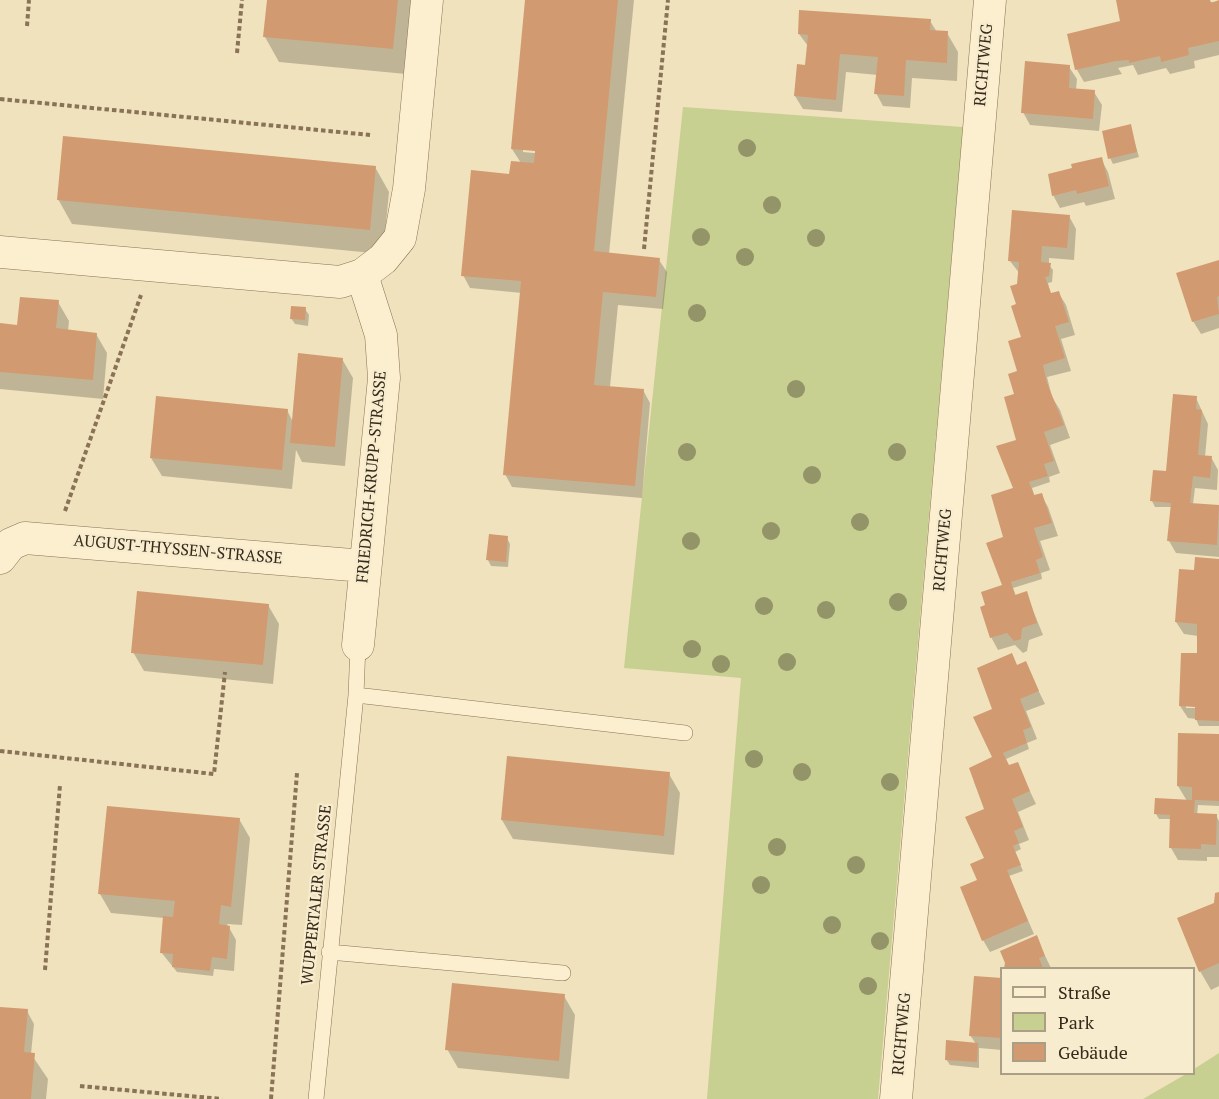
<!DOCTYPE html>
<meta charset="utf-8">
<style>
body{margin:0}
#map{position:relative;width:1219px;height:1099px;overflow:hidden;background:#f0e2bd;font-family:"PT Serif",serif}
canvas{display:block}
.legend{position:absolute;left:1000px;top:967px;width:195px;height:108px;box-sizing:border-box;background:#f7eccd;border:2px solid #aa9e86;margin:0;padding:8px 10px;list-style:none;font-size:18px;color:#37291b}
.legend li{display:flex;align-items:center;gap:12px;height:30px}
.legend b{width:30px;border:2px solid #aa9e86}
</style>
<div id="map">
<canvas width="1219" height="1099"></canvas>
<ul class="legend">
<li><b style="height:8px;background:#fbefd0"></b>Straße</li>
<li><b style="height:16px;background:#c7cf91"></b>Park</li>
<li><b style="height:16px;background:#d19a70"></b>Gebäude</li>
</ul>
</div>
<script>
const context = document.querySelector('canvas').getContext('2d');
context.lineJoin = 'round';
function paint(path, color) { context.fillStyle = color; context.fill(path, 'evenodd'); }
const toPath = rows => new Path2D(rows.map(r => 'M' + r).join(''));
function strokePath(path, color, width, dash) { context.strokeStyle = color; context.lineWidth = width; context.lineCap = dash ? 'butt' : 'round'; context.setLineDash(dash || []); context.stroke(path); }
function drawText(font, color, halo, rows, align = 'center') {
  context.font = font + ' "PT Serif",serif'; context.lineWidth = 4.5; context.setLineDash([]); context.textBaseline = 'middle'; context.strokeStyle = halo; context.fillStyle = color; for (const [text, x, y, turn = 0] of rows) {
    context.save(); context.translate(x, y); context.rotate((+turn || 0) * Math.PI / 180); context.textAlign = isNaN(turn) ? turn : align; if (halo) context.strokeText(text, 0, 0); context.fillText(text, 0, 0); context.restore();
  }
}
const green = toPath([
 [683,107,963,127,878,1099,707,1099,741,678,624,668],
 [1219,1053,1219,1099,1143,1099,1186,1074,1194,1074,1194,1069]
]);
const shadow = toPath([
 [268,0,413,0,406,74,279,62,265,37],
 [526,0,634,0,609,254,659,260,667,272,663,309,618,305,610,387,643,390,650,403,642,498,512,487,505,474,522,293,470,288,463,275,511,175,521,163,512,149],
 [523,149,544,151,544,154,523,152],
 [1122,0,1219,2,1219,55,1194,61,1195,68,1170,74,1166,68,1138,75,1133,65,1118,68,1122,74,1084,82,1077,70,1069,35,1123,29],
 [930,21,937,32,947,33,958,52,957,81,912,78,910,108,883,106,876,93,878,75,846,72,842,112,803,109,795,96,798,65,807,66,808,46,799,34],
 [1069,67,1077,79,1076,90,1094,92,1102,105,1099,131,1030,125,1023,112],
 [1130,126,1139,157,1113,164,1110,158],
 [1101,159,1108,172,1115,199,1086,206,1084,202,1060,208,1053,195],
 [375,167,389,192,383,254,72,224,58,199],
 [1069,216,1076,229,1074,260,1049,258,1049,265,1053,270,1052,282,1048,283,1051,295,1058,292,1066,305,1075,335,1061,339,1071,371,1047,377,1052,397,1060,410,1070,438,1050,445,1060,473,1049,477,1050,482,1032,488,1035,497,1041,495,1048,507,1058,536,1040,541,1050,570,1041,573,1042,579,1013,588,1016,596,1026,593,1043,635,1029,640,1027,651,1023,653,1015,645,998,650,991,637,987,606,1004,586,1005,538,1014,489,1018,441,1016,395,1023,338,1018,305,1020,274,1010,261],
 [1219,261,1219,328,1201,334,1193,321],
 [58,302,69,321,68,331,96,334,107,353,103,399,0,389,0,325,19,327],
 [305,309,309,315,308,326,295,324,291,318],
 [342,359,353,378,345,466,302,462,296,450,292,489,162,476,151,458,287,410,293,422],
 [1196,398,1208,424,1205,457,1211,457,1218,470,1217,490,1195,488,1193,504,1219,507,1219,557,1176,553,1169,541,1172,507,1155,507,1152,501,1168,474],
 [507,538,510,544,508,567,491,566,488,560],
 [1219,560,1219,726,1199,726,1196,719,1188,718,1180,706,1200,655,1198,636,1184,634,1176,622,1197,572],
 [1186,705,1207,708,1186,708],
 [268,605,279,624,273,684,144,671,133,652],
 [1025,663,1045,704,1026,711,1037,739,1027,743,1029,749,1006,759,1009,767,1017,764,1036,804,1018,812,1029,840,1019,844,1021,849,1015,852,1023,871,1009,876,1034,934,990,952,983,940,979,881,986,858,986,810,974,782,994,758,994,709,1017,667],
 [1219,735,1219,806,1198,805,1197,815,1216,815,1219,821,1219,857,1207,857,1207,861,1178,860,1171,848,1171,819,1159,819,1156,814,1187,801,1178,786],
 [669,774,680,793,674,855,513,839,502,820],
 [239,819,250,838,242,925,227,924,236,940,234,971,214,969,213,976,177,972,161,952,164,918,111,913,100,894],
 [1219,893,1219,986,1211,990,1200,971],
 [1036,937,1051,968,1006,968,1006,962],
 [1002,980,1002,1050,979,1048,979,1068,950,1065,946,1059,976,1044,970,1035],
 [564,996,575,1015,569,1079,458,1068,447,1049],
 [0,1008,27,1011,34,1024,31,1054,48,1079,46,1099,0,1099]
]);
const building = toPath([
 [267,0,398,0,393,49,263,37],
 [525,0,618,0,594,251,660,258,656,297,603,292,594,385,644,389,635,486,503,475,521,281,461,276,471,170,509,174,511,161,534,163,535,151,511,149],
 [1116,0,1210,0,1211,3,1219,0,1219,41,1188,48,1189,55,1161,62,1160,56,1129,63,1129,60,1116,61,1075,70,1067,34,1120,21],
 [799,10,931,19,930,30,948,31,947,63,906,60,904,96,874,94,878,57,840,54,836,100,794,96,797,64,805,65,808,35,798,34],
 [1025,61,1070,65,1069,88,1095,90,1093,119,1021,113],
 [1131,124,1137,152,1108,159,1102,131],
 [63,136,376,166,370,230,57,200],
 [1102,157,1109,186,1077,194,1076,190,1052,196,1048,174,1072,168,1071,164],
 [1012,210,1070,215,1067,248,1042,246,1041,262,1051,263,1049,276,1045,277,1051,293,1059,291,1069,322,1055,326,1065,358,1043,365,1047,383,1064,425,1044,432,1054,461,1044,464,1048,476,1029,482,1034,495,1042,493,1052,523,1034,528,1043,557,1036,560,1040,573,1011,582,1015,595,1027,591,1037,623,1022,628,1021,639,1014,641,1007,633,990,638,980,607,985,605,981,592,1002,585,986,543,1003,537,991,495,1013,488,996,446,1016,440,1004,397,1014,394,1008,374,1017,371,1008,341,1021,337,1011,306,1016,304,1010,286,1017,284,1019,262,1008,261],
 [1219,260,1219,296,1217,297,1219,314,1192,322,1176,273],
 [20,297,59,300,56,328,97,333,93,380,0,372,0,323,17,325],
 [291,306,306,307,305,320,290,319],
 [298,353,343,358,335,447,290,443],
 [1173,394,1197,396,1196,409,1202,410,1198,455,1212,456,1210,478,1193,476,1190,503,1219,505,1217,545,1167,541,1171,503,1150,501,1153,470,1166,471],
 [156,396,288,409,282,470,150,458],
 [489,534,508,536,506,562,486,560],
 [1195,557,1219,559,1219,721,1195,720,1195,707,1179,706,1181,653,1197,653,1197,624,1175,622,1179,569,1194,570],
 [137,591,269,604,263,665,131,653],
 [1012,653,1017,665,1026,661,1039,691,1020,699,1031,727,1023,730,1027,743,1003,753,1009,765,1018,762,1030,791,1012,799,1023,827,1014,831,1019,843,1013,846,1021,865,1007,870,1028,921,982,941,960,887,977,880,970,864,984,858,965,817,984,809,969,768,992,757,973,717,992,709,977,668],
 [1178,733,1219,734,1219,801,1195,800,1194,813,1217,814,1216,845,1201,844,1201,849,1169,848,1170,815,1154,814,1155,798,1192,800,1192,787,1177,786],
 [507,756,670,772,664,836,501,820],
 [107,806,240,818,231,907,221,905,219,924,230,926,227,959,212,957,210,971,172,967,173,954,160,953,163,916,173,917,175,901,98,894],
 [1219,892,1219,963,1199,972,1177,918,1214,903,1215,893],
 [1037,935,1045,956,1039,958,1043,968,1004,968,1005,963,1000,951],
 [974,976,1002,978,1002,1038,969,1036],
 [452,983,565,994,559,1061,445,1050],
 [0,1007,28,1009,24,1052,35,1053,31,1099,0,1099],
 [946,1040,978,1043,977,1062,945,1060]
]);
const path = toPath([
 [27,26,29,0],
 [237,53,242,0],
 [0,99,370,135],
 [644,249,668,0],
 [65,511,141,295],
 [0,751,214,774,225,672],
 [45,970,60,785],
 [80,1086,222,1099],
 [271,1099,297,773]
]);
const service = toPath([
 [356,695,685,733],
 [329,952,563,973],
 [316,1099,356,695,358,645]
]);
const minor = toPath([
 [0,252,340,282,362,275,383,259,400,238,409,189,427,0],
 [0,558,11,544,25,538,364,566],
 [358,645,384,378,381,335,362,275],
 [896,1099,990,0]
]);
const trees = [
 [747,148],
 [772,205],
 [701,237],
 [816,238],
 [745,257],
 [697,313],
 [796,389],
 [687,452],
 [897,452],
 [812,475],
 [860,522],
 [771,531],
 [691,541],
 [898,602],
 [764,606],
 [826,610],
 [692,649],
 [787,662],
 [721,664],
 [754,759],
 [802,772],
 [890,782],
 [777,847],
 [856,865],
 [761,885],
 [832,925],
 [880,941],
 [868,986]
];
const streetNames = [
 ["RICHTWEG",984,65,-85],
 ["FRIEDRICH-KRUPP-STRASSE",372,477,-85],
 ["AUGUST-THYSSEN-STRASSE",178,550,5],
 ["RICHTWEG",943,550,-85],
 ["WUPPERTALER STRASSE",317,895,-84],
 ["RICHTWEG",902,1034,-85]
];
paint(green, '#c7cf91');
paint(shadow, '#0003');
paint(building, '#d19a70');
strokePath(service, '#897255', 16);
strokePath(minor, '#897255', 33);
strokePath(path, '#897255', 4, [4.5, 3]);
strokePath(service, '#fbefd0', 15);
strokePath(minor, '#fbefd0', 32);
context.fillStyle = '#939467';
for (const [x, y] of trees) { context.beginPath(); context.arc(x, y, 9, 0, 2 * Math.PI); context.fill(); }
drawText('16px', '#37291b', '#f7eccd', streetNames);
</script>
